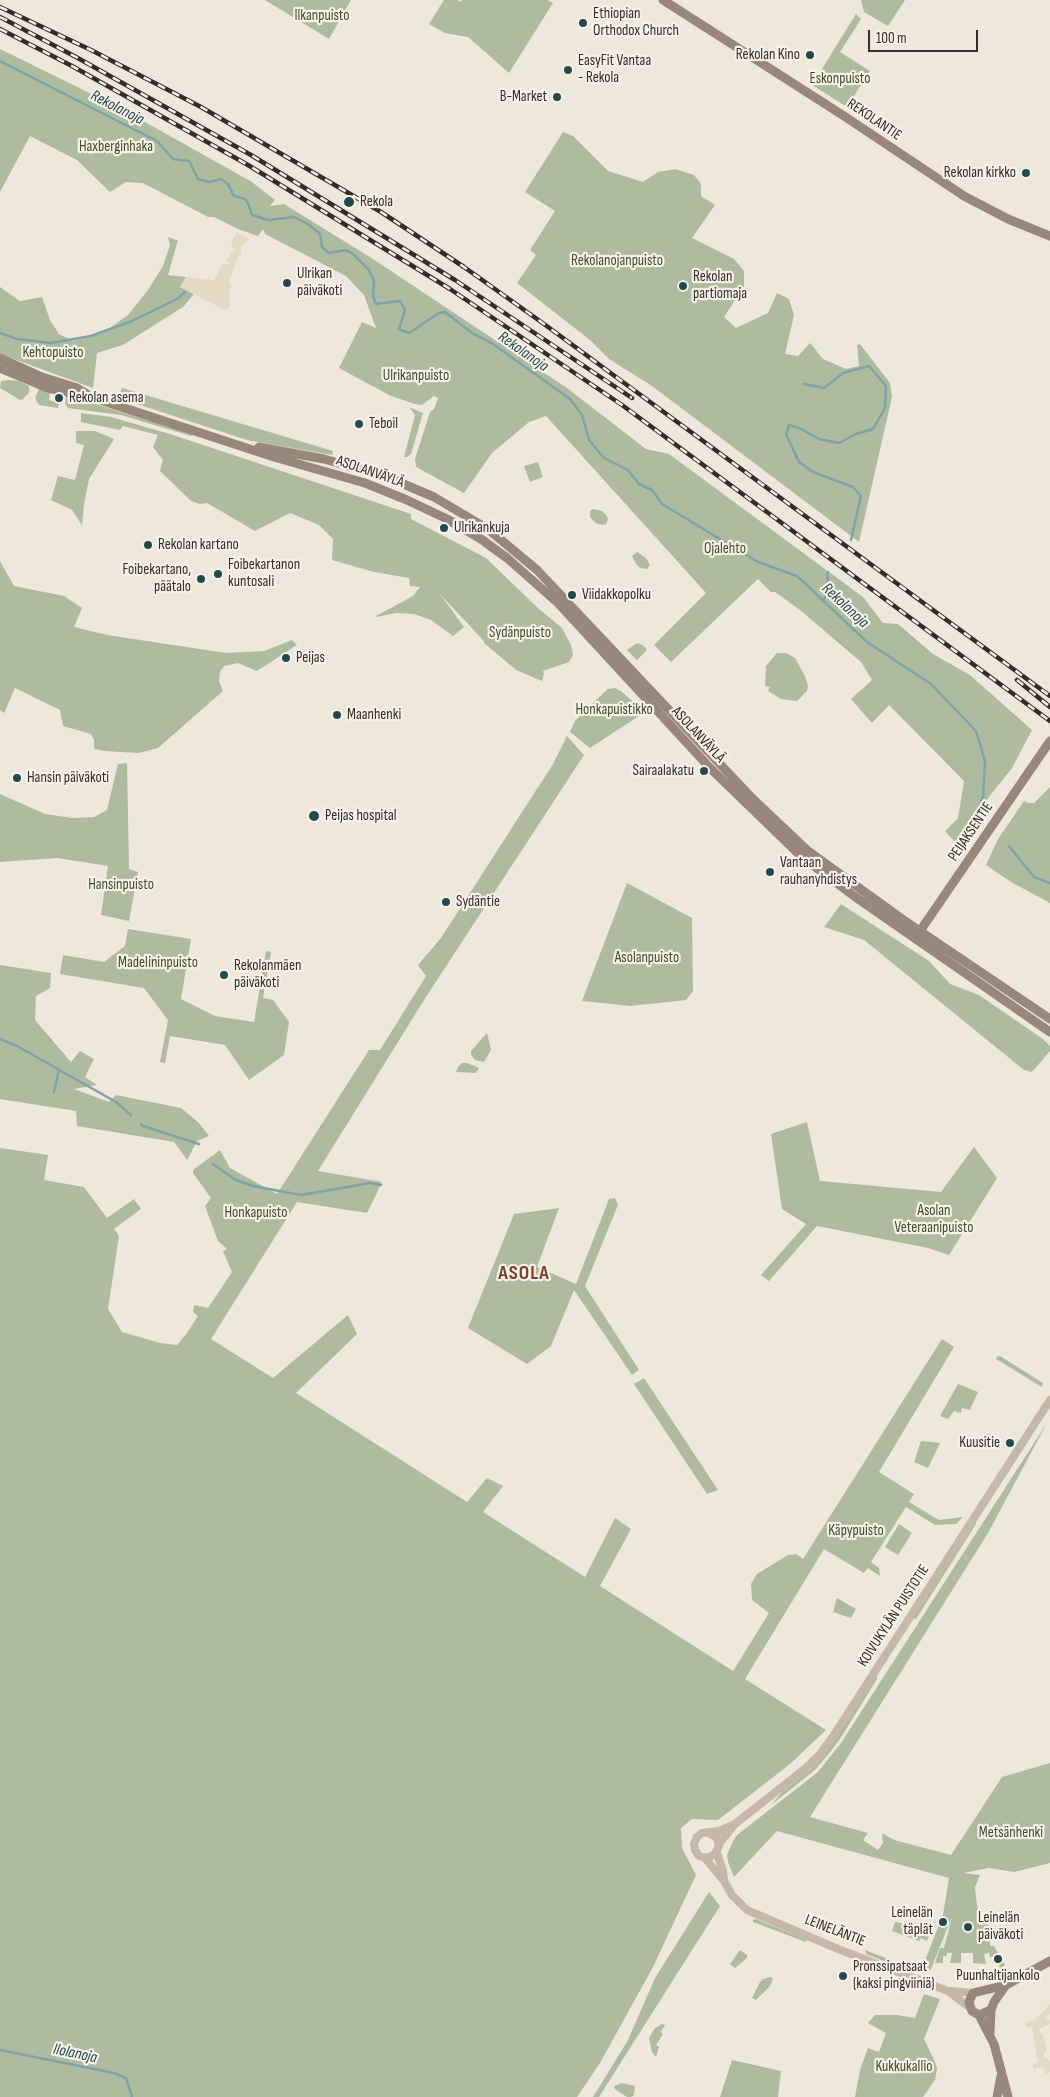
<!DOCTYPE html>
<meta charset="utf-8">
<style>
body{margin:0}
#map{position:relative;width:1050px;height:2097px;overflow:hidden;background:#eee7dc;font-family:"Sofia Sans Condensed",sans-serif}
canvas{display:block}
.scale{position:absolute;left:868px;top:30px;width:110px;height:22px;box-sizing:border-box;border:2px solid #332c28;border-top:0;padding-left:6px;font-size:15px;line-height:18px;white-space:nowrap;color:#332c28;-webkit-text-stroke:4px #f7f1e8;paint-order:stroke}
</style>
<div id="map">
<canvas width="1050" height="2097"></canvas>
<div class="scale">100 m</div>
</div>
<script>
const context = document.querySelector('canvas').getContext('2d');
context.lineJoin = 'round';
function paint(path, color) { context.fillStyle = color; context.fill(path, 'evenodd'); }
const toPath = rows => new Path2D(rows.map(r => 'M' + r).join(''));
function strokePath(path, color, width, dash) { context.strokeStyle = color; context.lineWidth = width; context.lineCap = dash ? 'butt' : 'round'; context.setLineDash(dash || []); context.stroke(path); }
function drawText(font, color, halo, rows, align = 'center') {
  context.font = font + ' "Sofia Sans Condensed",sans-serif'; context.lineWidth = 4.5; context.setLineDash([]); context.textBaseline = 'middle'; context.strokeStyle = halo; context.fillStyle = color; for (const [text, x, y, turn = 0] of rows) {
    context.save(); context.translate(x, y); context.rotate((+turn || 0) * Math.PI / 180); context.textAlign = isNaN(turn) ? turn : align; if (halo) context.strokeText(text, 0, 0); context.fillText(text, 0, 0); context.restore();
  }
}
const green = toPath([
 [265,0,351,0,329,39],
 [444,0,457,0,460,2,462,0,548,0,553,3,509,73,468,37,445,33,429,24],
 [861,0,905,0,888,26,864,12],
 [856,14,861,19,840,52,870,71,847,107,812,85],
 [0,49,120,108,252,182,275,200,270,206,284,204,373,259,567,388,646,449,669,454,863,597,883,623,898,624,933,654,970,675,1032,730,1012,768,985,802,958,845,945,831,958,818,964,781,889,705,872,723,851,699,872,680,861,662,800,610,775,592,771,592,758,579,671,662,654,645,706,593,546,416,529,422,492,453,464,493,416,467,415,459,430,412,434,409,438,398,434,396,422,405,415,404,391,396,339,368,362,322,376,328,364,295,346,276,265,234,263,229,258,236,238,229,214,217,208,217,143,183,126,182,110,192,77,160,30,136,0,192],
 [563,132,573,136,608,171,643,182,658,172,675,169,694,175,701,184,701,196,715,205,692,238,734,259,744,271,744,286,724,317,736,328,768,313,777,293,789,299,794,315,785,354,798,356,810,343,823,359,846,369,859,366,857,345,860,344,890,383,892,397,859,542,652,386,609,359,590,340,517,283,536,255,530,250,555,211,525,192],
 [168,237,176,240,178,240,168,275,186,277,180,287,194,294,183,307,123,345,97,353,93,388,0,354,0,287,20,301,42,297,50,320,59,334,73,341,101,334,128,315,148,290,163,266,170,245],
 [9,380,19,381,29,386,29,393,23,399,20,400,0,388,1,381],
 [122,388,333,451,332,455,247,440,134,403,122,397,120,393],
 [39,389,50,393,49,400,59,403,58,408,39,405,35,398],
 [66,397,92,403,194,434,191,436,121,415,68,408,65,404],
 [409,407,423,413,411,454,407,457,404,457,415,415],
 [81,413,111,417,170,434,411,514,411,519,486,558,539,609,562,628,571,645,573,655,569,662,543,671,544,673,542,681,516,670,484,643,483,640,440,594,464,627,453,636,431,620,414,614,396,613,377,617,376,616,413,596,420,587,410,586,409,578,374,572,332,560,333,539,319,525,290,513,255,531,207,503,200,504,191,501,160,471,163,460,153,447,158,435,123,426,120,430,81,422],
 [76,431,95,431,114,439,89,479,84,504,82,525,72,510,51,500,58,476,75,480,84,445,76,443],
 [538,462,543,477,530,482,524,466],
 [593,509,602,511,606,515,608,519,606,524,603,525,596,523,590,517,590,511],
 [637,552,646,558,650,565,647,569,640,568,636,564,632,556],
 [0,561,14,586,64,596,82,608,74,627,107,635,226,653,264,651,292,640,297,645,257,671,238,663,224,666,220,672,219,681,223,691,158,748,139,753,104,751,94,749,94,740,91,734,63,726,60,710,15,688,4,713,0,710],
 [637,643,644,646,647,650,637,660,627,650],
 [777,653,786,653,795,658,805,676,808,686,807,691,797,701,781,699,768,691,770,687,765,686,766,666],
 [615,688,621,691,645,712,590,748,570,732,575,721,595,701,608,689],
 [567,736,584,755,424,1000,318,1171,382,1182,367,1213,297,1202,211,1339,273,1378,348,1315,357,1334,296,1393,467,1502,487,1478,503,1486,483,1512,585,1577,615,1518,631,1529,600,1586,733,1671,769,1613,752,1600,751,1584,757,1574,788,1555,796,1554,803,1559,942,1339,954,1347,879,1472,914,1494,909,1502,939,1520,963,1517,956,1524,935,1525,906,1507,871,1562,879,1568,880,1576,868,1568,864,1573,824,1549,745,1679,826,1730,790,1764,718,1820,692,1819,681,1828,682,1848,696,1875,653,1967,600,2063,577,2097,0,2097,0,1148,48,1155,44,1180,84,1187,107,1218,134,1199,141,1209,114,1229,119,1236,108,1309,122,1332,160,1343,177,1345,187,1333,198,1316,193,1312,194,1305,208,1308,232,1272,223,1251,227,1249,218,1241,205,1206,211,1198,193,1173,193,1170,220,1150,230,1168,277,1194,369,1050,380,1050,426,976,418,965,441,938,553,764],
 [127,763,129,869,138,872,129,921,101,915,108,866,58,858,0,862,0,794,45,814,72,818,94,817,107,810,118,764],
 [1050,787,1050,903,1011,882,986,865,998,839,1024,801,1028,803,1034,803],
 [627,883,692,918,693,991,686,1000,630,1006,582,1001],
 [841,904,929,961,950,984,979,995,1043,1039,1050,1046,1050,1051,1032,1072,1024,1070,864,940,824,927],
 [128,929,191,939,181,999,215,1016,254,1022,266,951,271,952,263,998,273,1000,289,1022,284,1055,249,1080,225,1045,170,1036,165,1063,160,1062,168,1020,144,988,60,974,63,955,104,962,125,946],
 [0,965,51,973,50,988,36,996,35,1020,71,1062,80,1051,94,1059,85,1077,97,1085,74,1089,109,1102,116,1095,181,1108,199,1123,209,1136,197,1141,187,1160,174,1142,77,1126,76,1111,0,1099],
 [487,1033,491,1050,484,1062,475,1060,471,1055,471,1051],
 [462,1063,467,1063,479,1068,476,1073,456,1072,458,1067],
 [807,1122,820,1181,941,1192,974,1147,997,1178,949,1255,928,1248,817,1226,769,1281,761,1275,806,1224,782,1209,771,1134],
 [615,1198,618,1205,585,1286,639,1370,632,1375,574,1290,551,1346,527,1364,468,1328,514,1214,559,1208,537,1267,576,1284,609,1199],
 [998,1356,1000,1356,1043,1383,1042,1387,996,1359],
 [644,1378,718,1490,707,1494,634,1384],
 [958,1384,978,1392,970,1410,962,1408,961,1413,954,1411,948,1419,940,1416],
 [1047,1423,988,1533,810,1817,868,1833,863,1840,878,1850,883,1843,882,1833,894,1840,951,1855,1002,1777,1050,1763,1050,1863,1014,1872,989,1868,963,1873,980,1875,975,1887,976,1898,980,1925,988,1924,989,1929,983,1931,984,1939,990,1938,990,1946,994,1946,1005,1965,1000,1969,999,1964,994,1964,994,1957,990,1957,989,1953,984,1954,986,1964,973,1963,973,1953,961,1953,961,1963,950,1963,952,1953,947,1953,947,1956,943,1956,943,1963,935,1963,940,1948,944,1948,952,1917,930,1971,922,1968,943,1915,949,1878,777,1831,734,1877,728,1862,727,1855,733,1841,737,1835,818,1772,841,1743],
 [921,1441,940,1443,928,1468,914,1462],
 [975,1520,976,1524,916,1619,912,1618],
 [899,1524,912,1533,898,1555,885,1547],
 [837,1598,856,1609,851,1618,833,1612],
 [876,1675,877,1679,840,1739,827,1756,815,1770,771,1805,782,1792,811,1769,824,1755],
 [709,1892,720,1906,599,2097,593,2097,628,2040,655,1978],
 [756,1919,807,1940,806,1942,753,1922,753,1920],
 [895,1922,932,1928,927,1941,921,1938,919,1941,892,1931],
 [740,1950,747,1955,747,1958,735,1968,730,1964],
 [865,1950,914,1969,913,1971,894,1965,866,1954],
 [771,1977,773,1979,770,1986,756,2000,752,1998,760,1982,763,1979],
 [924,1994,940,1999,924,2039,935,2062,937,2069,935,2080,923,2097,855,2097,860,2070,868,2048,879,2052,886,2033,868,2023,875,2015,897,2015,915,2018],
 [662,2024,665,2025,661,2032,663,2034,656,2045,659,2047,656,2057,652,2052,649,2038,655,2028],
 [732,2060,781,2071,778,2097,720,2097],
 [622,2083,635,2086,634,2095,631,2097,627,2097,615,2089,614,2086]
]);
const plaza = toPath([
 [237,232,250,239,241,247,241,256,238,256,229,283,231,286,229,296,230,307,225,310,180,287,186,277,214,280,223,263,227,265,229,262,226,261,231,252,233,253,235,250,231,247,233,244,231,243],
 [1050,2004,1050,2014,1046,2017,1048,2020,1050,2020,1050,2024,1041,2028,1039,2032,1043,2034,1047,2051,1044,2052,1044,2057,1050,2061,1050,2072,1046,2074,1043,2067,1033,2069,1033,2064,1038,2062,1032,2027,1026,2027,1025,2023,1036,2019]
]);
const stream = toPath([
 [0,61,157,141,173,159,189,161,198,179,209,182,221,179,228,184,234,196,245,199,248,203,252,215,268,220,294,217,308,224,320,234,322,247,329,253,346,250,353,254,369,270,374,281,373,296,376,304,400,301,405,310,399,329,409,333,439,313,445,312,472,333,493,344,570,399,582,415,589,440,604,458,628,470,639,484,652,490,662,504,758,562,797,576,867,642,931,684,976,731,985,761,983,797,979,807],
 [0,333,17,339,51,343,91,336,132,321,177,299,185,292],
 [804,384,824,388,843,373,869,366,886,386,885,408,873,429,856,434,839,443,819,439,801,429,789,425,786,434,799,462,813,472,853,487,861,496,851,540],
 [823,601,829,589,827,574,828,572],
 [1009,846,1034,877,1050,883],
 [0,1039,17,1046,116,1102,131,1115],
 [54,1092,59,1069],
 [141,1124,143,1126,199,1144],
 [213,1164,236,1180,253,1186,301,1195,370,1183,381,1185],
 [0,2050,114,2073,126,2078,132,2097]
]);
const tertiary = toPath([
 [709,1833,717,1838,719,1846,714,1855,705,1858,699,1856,695,1850,694,1844,697,1837,702,1833,719,1831,735,1824],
 [719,1844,735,1824,806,1768,820,1754,834,1735,1050,1400],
 [717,1853,723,1871,724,1881],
 [705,1858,724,1881,732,1895,747,1910,838,1949,948,1991,969,2007],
 [950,1991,973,1993]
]);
const secondary = toPath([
 [663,0,844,116,964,196,1008,219,1050,236],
 [0,358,42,377,77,388,87,394],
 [0,368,48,388,94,398,274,457,365,483,407,500,447,519,481,539,507,558,558,603,710,768,803,858,854,896,1050,1032],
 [259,447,324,459,387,477,434,497,488,529,537,570,752,798,808,851,902,919,1050,1019],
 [918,934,1050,741],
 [991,2010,979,2015,972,2011,969,2002,973,1993,1006,1985,1050,1961],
 [979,2015,994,2044,1008,2097],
 [990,2033,991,2010,994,2002,1006,1985],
 [997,2097,1001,2076]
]);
const rail = toPath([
 [0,7,91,50,201,107,381,212,464,267,544,324,1050,696],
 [0,17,76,57,251,155,455,280,632,398],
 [0,29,72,66,248,165,450,289,622,405,1050,721],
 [1017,680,1050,707]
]);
const markers = [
 [583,23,5,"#23494f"],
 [810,55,5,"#23494f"],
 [568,70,5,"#23494f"],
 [557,97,5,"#23494f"],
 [1026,173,5,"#23494f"],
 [349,202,6,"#23494f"],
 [287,283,5,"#23494f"],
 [683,286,5,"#23494f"],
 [59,398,5,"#23494f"],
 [359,424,5,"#23494f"],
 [444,528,5,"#23494f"],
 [148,545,5,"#23494f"],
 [218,574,5,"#23494f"],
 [201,579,5,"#23494f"],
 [572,595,5,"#23494f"],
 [286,658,5,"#23494f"],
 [337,715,5,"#23494f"],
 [704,771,5,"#23494f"],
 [17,778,5,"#23494f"],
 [314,816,6,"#23494f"],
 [770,872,5,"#23494f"],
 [446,902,5,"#23494f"],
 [224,975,5,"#23494f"],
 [1010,1443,5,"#23494f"],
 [943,1922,5,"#23494f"],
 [968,1927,5,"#23494f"],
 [998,1959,5,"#23494f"],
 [843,1976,5,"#23494f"]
];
const poiNames = [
 ["Ethiopian",593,14],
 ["Orthodox Church",593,31],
 ["Rekolan Kino",800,55,"right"],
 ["EasyFit Vantaa",578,61],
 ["- Rekola",578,78],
 ["B-Market",547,97,"right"],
 ["Rekolan kirkko",1016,173,"right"],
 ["Rekola",360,202],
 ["Ulrikan",297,274],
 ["päiväkoti",297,291],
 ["Rekolan",693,277],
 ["partiomaja",693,294],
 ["Rekolan asema",69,398],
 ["Teboil",369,424],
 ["Ulrikankuja",454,528],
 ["Rekolan kartano",158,545],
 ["Foibekartanon",228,565],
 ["kuntosali",228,582],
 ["Foibekartano,",191,570,"right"],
 ["päätalo",191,587,"right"],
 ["Viidakkopolku",582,595],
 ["Peijas",296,658],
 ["Maanhenki",347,715],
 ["Sairaalakatu",694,771,"right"],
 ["Hansin päiväkoti",27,778],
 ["Peijas hospital",325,816],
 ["Vantaan",780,863],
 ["rauhanyhdistys",780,880],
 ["Sydäntie",456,902],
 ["Rekolanmäen",234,966],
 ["päiväkoti",234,983],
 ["Kuusitie",1000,1443,"right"],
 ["Leinelän",933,1913,"right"],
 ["täplät",933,1930,"right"],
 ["Leinelän",978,1918],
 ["päiväkoti",978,1935],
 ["Pronssipatsaat",853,1967],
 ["(kaksi pingviiniä)",853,1984],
 ["Puunhaltijankolo",998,1976,"center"]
];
const parkNames = [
 ["Ilkanpuisto",322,16],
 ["Eskonpuisto",840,79],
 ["Haxberginhaka",116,147],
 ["Rekolanojanpuisto",617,261],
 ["Kehtopuisto",53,353],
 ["Ulrikanpuisto",416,376],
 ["Ojalehto",725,549],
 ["Sydänpuisto",520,633],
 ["Honkapuistikko",614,710],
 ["Hansinpuisto",121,885],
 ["Asolanpuisto",647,958],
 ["Madelininpuisto",158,963],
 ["Asolan",934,1211],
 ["Veteraanipuisto",934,1228],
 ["Honkapuisto",256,1213],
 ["Käpypuisto",856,1531],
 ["Metsänhenki",1011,1833],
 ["Kukkukallio",904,2067]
];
const streetNames = [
 ["REKOLANTIE",874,120,34],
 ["ASOLANVÄYLÄ",370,472,19],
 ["ASOLANVÄYLÄ",698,735,47],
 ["PEIJAKSENTIE",971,832,-56],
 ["KOIVUKYLÄN PUISTOTIE",894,1616,-57],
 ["LEINELÄNTIE",835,1931,21]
];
const waterNames = [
 ["Rekolanoja",117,108,27],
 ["Rekolanoja",523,352,35],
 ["Rekolanoja",845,606,43],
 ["Ilolanoja",75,2054,12]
];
const districtNames = [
 ["ASOLA",524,1274]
];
paint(green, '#afbb9e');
paint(plaza, '#e4d9c5');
strokePath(stream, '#7ea3a8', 2.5);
strokePath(tertiary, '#c5b8a9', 8);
strokePath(secondary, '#98887b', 9);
strokePath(rail, '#332c28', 4.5);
strokePath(rail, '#f7f1e8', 2.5, [8]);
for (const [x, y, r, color] of markers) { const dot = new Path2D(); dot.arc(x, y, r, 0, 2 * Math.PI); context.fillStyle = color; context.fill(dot); strokePath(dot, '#f7f1e8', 2); }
drawText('15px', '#332c28', '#f7f1e8', poiNames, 'left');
drawText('15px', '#414e2f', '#f7f1e8', parkNames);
drawText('15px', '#332c28', '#f7f1e8', streetNames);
drawText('italic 16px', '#23494f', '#f7f1e8', waterNames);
context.letterSpacing = '1px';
drawText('bold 20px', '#78432b', '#f7f1e8', districtNames);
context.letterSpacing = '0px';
</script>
